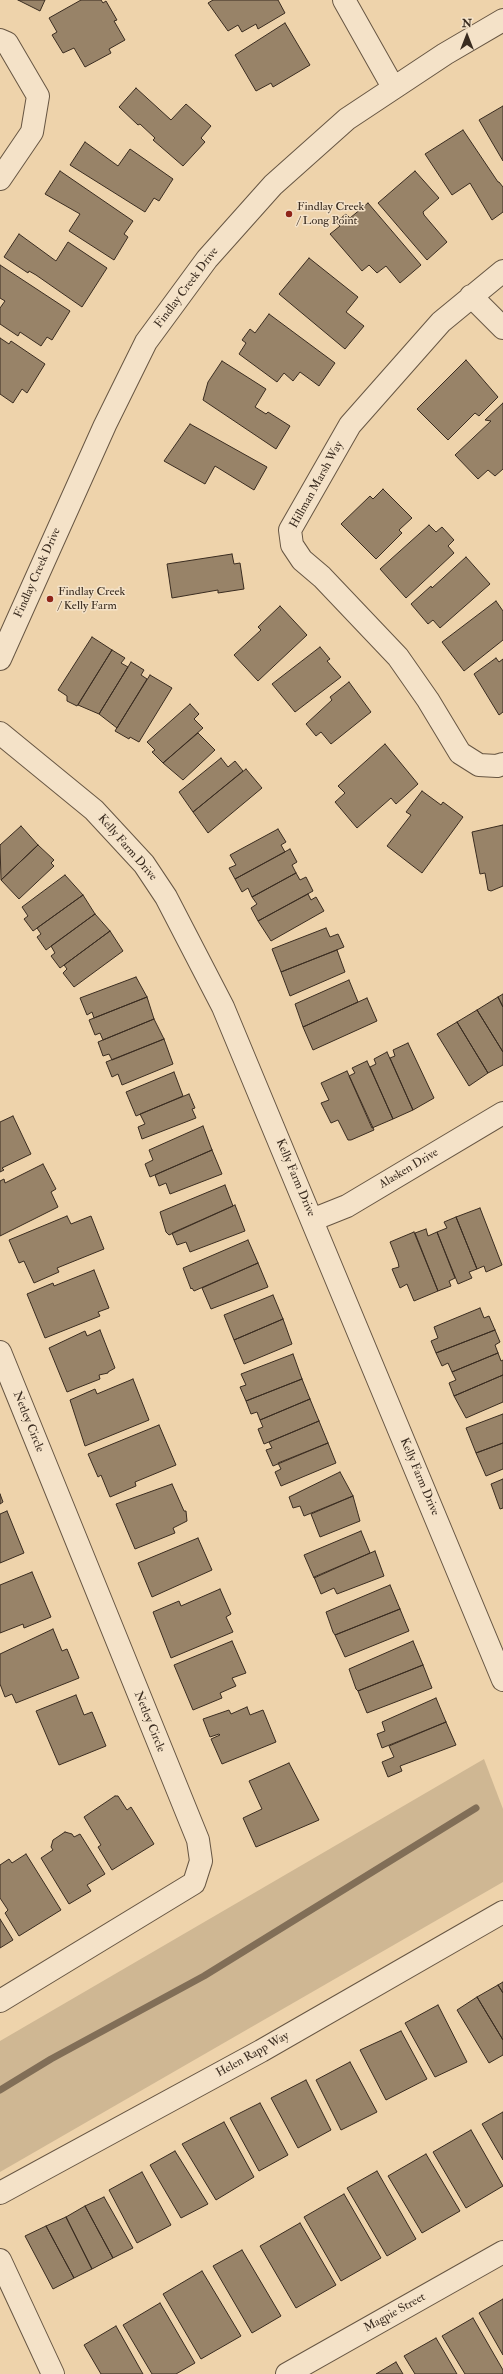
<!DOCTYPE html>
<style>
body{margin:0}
#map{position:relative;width:503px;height:2374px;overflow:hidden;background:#eed3ab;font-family:"IM FELL Double Pica",serif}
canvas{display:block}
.north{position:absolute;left:447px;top:16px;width:40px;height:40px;-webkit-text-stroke:3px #f4e2c8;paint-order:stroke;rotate:0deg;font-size:11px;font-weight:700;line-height:16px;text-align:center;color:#3a2c20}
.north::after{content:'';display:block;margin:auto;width:14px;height:18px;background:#3a2c20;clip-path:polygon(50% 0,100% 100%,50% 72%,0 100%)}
</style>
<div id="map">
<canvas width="503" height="2374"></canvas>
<div class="north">N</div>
</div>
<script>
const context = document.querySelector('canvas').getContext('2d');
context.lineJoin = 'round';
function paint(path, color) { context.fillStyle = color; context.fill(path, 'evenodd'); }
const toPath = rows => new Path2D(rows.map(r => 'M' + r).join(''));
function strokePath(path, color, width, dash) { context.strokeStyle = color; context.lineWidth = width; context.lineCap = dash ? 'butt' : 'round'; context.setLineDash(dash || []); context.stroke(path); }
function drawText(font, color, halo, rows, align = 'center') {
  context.font = font + ' "IM FELL Double Pica",serif'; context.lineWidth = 3; context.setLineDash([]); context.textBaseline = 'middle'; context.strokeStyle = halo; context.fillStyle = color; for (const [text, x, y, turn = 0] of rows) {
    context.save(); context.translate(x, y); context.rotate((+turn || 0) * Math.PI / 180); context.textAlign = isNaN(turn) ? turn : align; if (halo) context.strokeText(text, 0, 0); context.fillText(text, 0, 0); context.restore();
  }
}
const green = toPath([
 [484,1759,503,1809,503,1882,0,2172,0,2041]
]);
const stream = toPath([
 [0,2090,51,2059,204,1976,476,1808]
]);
const building = toPath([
 [18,0,45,0,40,11,18,0],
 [81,0,101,0,103,3,106,1,117,20,114,21,125,40,109,49,111,53,85,67,74,48,63,53,52,35,57,32,49,18,81,0],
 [213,0,278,0,285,13,258,29,256,24,242,32,238,25,228,31,208,3,213,0],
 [285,23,310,65,273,87,271,83,256,91,235,55,285,23],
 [136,88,171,120,186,104,211,126,201,138,205,142,183,166,153,140,155,138,140,124,138,125,119,107,136,88],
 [503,106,503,161,479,120,503,106],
 [463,130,498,182,499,182,503,187,503,212,492,220,470,183,452,195,425,154,463,130],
 [85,142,118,166,130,149,173,179,159,201,154,198,145,212,70,165,85,142],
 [60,171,133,221,124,234,128,237,114,260,69,231,80,214,45,194,60,171],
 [415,171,439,198,423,212,424,215,447,242,427,260,378,203,415,171],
 [368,203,421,265,400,283,386,266,377,273,369,265,362,271,330,234,340,226,336,222,346,214,350,218,368,203],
 [19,234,56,261,68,242,107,268,82,307,36,275,29,271,28,273,4,257,19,234],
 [309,258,358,297,346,312,364,326,345,349,279,294,309,258],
 [0,265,70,311,52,340,47,337,41,346,20,332,18,336,0,324,0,308,5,301,0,298,0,265],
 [269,314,335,363,319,386,300,372,293,381,284,373,277,382,239,354,246,343,242,340,250,329,255,333,269,314],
 [0,338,9,344,11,341,45,364,27,393,22,389,13,403,0,394,0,338],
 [466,360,498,397,479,416,475,413,448,440,417,409,466,360],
 [222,361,266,389,255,407,266,414,268,412,290,426,276,449,203,400,208,382,222,361],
 [503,403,503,469,495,476,488,470,478,479,455,455,491,421,485,420,503,403],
 [190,424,267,467,254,490,215,466,205,484,164,461,190,424],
 [383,489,412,518,399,530,402,533,376,559,341,524,370,496,373,499,383,489],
 [429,525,436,532,442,527,454,540,448,546,454,553,406,598,380,569,429,525],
 [232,554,234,564,240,563,244,589,218,593,218,590,172,598,167,564,232,554],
 [466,557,490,584,440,628,433,620,428,624,411,604,431,586,432,588,466,557],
 [496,601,503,611,503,640,464,671,442,642,496,601],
 [280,606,307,635,258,681,234,655,261,630,258,627,280,606],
 [92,637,112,650,77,706,67,701,67,696,58,690,92,637],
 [320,647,330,659,327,661,341,677,295,712,272,684,320,647],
 [112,650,125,658,121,663,128,667,99,714,78,705,112,650],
 [496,658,499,662,503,659,503,712,499,715,474,674,496,658],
 [131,662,144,670,141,675,147,679,117,728,99,714,131,662],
 [150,675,172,688,139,742,130,737,129,739,115,731,150,675],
 [349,682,371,712,331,744,321,732,316,736,306,724,332,700,330,697,349,682],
 [190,704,199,714,194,719,203,728,163,763,152,752,155,750,147,742,190,704],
 [198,733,215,750,183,780,163,763,198,733],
 [385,744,418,784,396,804,391,798,357,828,335,802,345,793,338,786,385,744],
 [221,758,228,767,235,761,243,771,193,812,179,792,221,758],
 [246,769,262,788,208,833,193,812,246,769],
 [422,791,441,805,443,802,463,817,422,873,387,846,411,815,406,812,422,791],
 [503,825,503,886,491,891,488,890,485,873,480,874,472,832,503,825],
 [21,826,38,845,1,880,0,845,21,826],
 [278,829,286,842,281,845,285,852,235,879,229,868,236,865,230,855,278,829],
 [38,845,54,860,51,863,54,866,19,899,1,880,38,845],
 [290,849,297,862,292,865,296,873,252,897,248,888,242,892,235,879,290,849],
 [296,873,300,880,306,877,313,891,258,921,251,908,257,904,252,897,296,873],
 [65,875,83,895,33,931,24,919,28,916,22,907,65,875],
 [308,894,311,900,316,897,324,911,271,941,258,921,308,894],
 [83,895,95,914,46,950,37,937,41,934,37,928,83,895],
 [95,914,110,931,60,968,51,956,55,953,51,946,95,914],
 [326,928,330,937,338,934,344,947,281,972,272,949,326,928],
 [110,931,123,951,74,987,63,973,67,969,64,965,110,931],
 [337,950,345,972,290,996,281,972,337,950],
 [136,977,147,997,94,1018,92,1012,87,1015,80,998,136,977],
 [349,980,358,1002,303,1027,295,1004,349,980],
 [503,994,503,1007,498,997,503,994],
 [147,997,154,1019,103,1040,100,1033,95,1035,89,1020,147,997],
 [498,997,503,1007,503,1052,477,1010,498,997],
 [367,998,377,1021,313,1050,303,1027,367,998],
 [477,1010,503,1052,503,1065,488,1073,457,1022,477,1010],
 [154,1019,164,1039,112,1060,109,1054,103,1056,98,1042,154,1019],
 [457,1022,488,1073,469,1086,437,1034,457,1022],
 [164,1039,173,1064,122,1085,118,1074,112,1077,106,1062,164,1039],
 [408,1043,434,1098,413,1110,390,1058,395,1056,393,1050,408,1043],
 [387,1052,413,1110,393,1119,370,1067,376,1064,374,1059,387,1052],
 [367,1061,393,1119,372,1128,349,1076,355,1073,352,1068,367,1061],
 [347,1071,374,1130,351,1140,348,1140,338,1120,331,1123,321,1103,329,1100,321,1083,347,1071],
 [174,1072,183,1096,136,1116,126,1092,174,1072],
 [189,1094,195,1108,192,1109,196,1118,142,1139,138,1127,145,1124,140,1114,189,1094],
 [13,1116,31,1154,2,1168,4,1170,0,1172,0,1122,13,1116],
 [203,1126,212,1150,150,1177,145,1164,153,1160,149,1150,203,1126],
 [212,1150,222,1174,170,1194,166,1183,159,1186,155,1175,212,1150],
 [43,1164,56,1189,51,1192,58,1207,0,1236,0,1181,4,1179,5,1183,43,1164],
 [225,1185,233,1206,169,1235,166,1232,160,1212,225,1185],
 [235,1205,245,1231,190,1252,186,1242,177,1245,172,1233,235,1205],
 [480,1208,502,1265,486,1272,484,1266,477,1269,456,1217,480,1208],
 [67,1216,71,1224,91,1216,104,1249,57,1268,59,1272,34,1283,24,1261,19,1263,9,1240,67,1216],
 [456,1217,477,1269,469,1272,472,1278,458,1284,437,1232,447,1228,444,1222,456,1217],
 [426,1229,428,1236,437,1232,455,1278,449,1281,451,1286,438,1291,415,1233,426,1229],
 [414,1232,438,1291,414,1301,407,1284,400,1288,392,1269,399,1267,398,1262,390,1242,414,1232],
 [248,1240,258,1263,194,1291,192,1288,191,1289,183,1268,248,1240],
 [258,1263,268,1287,211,1309,202,1288,258,1263],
 [94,1270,109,1308,98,1312,100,1316,45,1338,27,1294,53,1283,54,1286,94,1270],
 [273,1295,283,1319,234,1340,224,1315,273,1295],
 [480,1308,484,1318,489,1316,495,1330,436,1353,431,1341,438,1338,434,1327,480,1308],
 [283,1319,292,1344,244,1364,234,1340,283,1319],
 [100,1330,115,1368,108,1372,108,1373,99,1375,100,1379,67,1392,49,1348,85,1331,87,1336,100,1330],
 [495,1330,500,1342,495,1345,498,1353,452,1372,448,1363,442,1366,436,1353,495,1330],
 [498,1353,501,1361,503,1360,503,1375,454,1396,449,1383,456,1380,452,1372,498,1353],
 [293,1354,302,1379,246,1401,240,1387,246,1385,241,1374,293,1354],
 [503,1375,503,1402,466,1418,454,1396,503,1375],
 [133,1379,149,1420,85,1446,70,1400,95,1389,97,1394,133,1379],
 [302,1379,310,1399,260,1420,257,1412,251,1414,246,1401,302,1379],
 [310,1399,319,1421,264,1444,258,1429,263,1427,260,1420,310,1399],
 [503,1414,503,1443,476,1453,466,1428,503,1414],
 [319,1421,328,1443,273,1466,266,1450,272,1448,269,1442,319,1421],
 [159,1425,176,1465,135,1482,136,1486,110,1497,101,1475,98,1477,88,1454,159,1425],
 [328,1443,336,1463,281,1486,275,1472,281,1469,278,1463,328,1443],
 [503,1443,503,1469,486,1476,476,1453,503,1443],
 [340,1472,353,1496,304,1516,300,1506,293,1508,289,1497,340,1472],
 [503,1479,503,1508,500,1509,491,1484,503,1479],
 [172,1484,184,1511,186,1511,187,1521,173,1528,175,1533,135,1549,116,1504,172,1484],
 [0,1494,3,1502,0,1504,0,1494],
 [353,1496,360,1521,320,1537,311,1514,353,1496],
 [7,1511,24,1553,0,1563,0,1514,7,1511],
 [361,1531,370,1553,314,1578,304,1555,361,1531],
 [198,1538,212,1570,152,1597,138,1563,198,1538],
 [375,1551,384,1576,337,1594,334,1588,321,1594,314,1577,375,1551],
 [32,1572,51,1617,24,1628,23,1624,0,1633,0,1585,32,1572],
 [390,1585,400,1609,335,1635,333,1632,326,1612,390,1585],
 [220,1589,231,1614,226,1617,233,1632,171,1658,153,1612,179,1601,181,1606,220,1589],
 [400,1609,409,1631,345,1657,335,1635,400,1609],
 [53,1629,62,1651,67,1649,79,1678,16,1703,12,1694,5,1697,0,1684,0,1654,53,1629],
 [232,1641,246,1673,232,1678,236,1686,220,1693,222,1698,193,1710,174,1665,232,1641],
 [413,1641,423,1665,358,1691,356,1689,349,1669,413,1641],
 [423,1665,432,1688,367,1713,358,1691,423,1665],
 [76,1695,84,1715,92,1712,106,1746,59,1765,36,1711,76,1695],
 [436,1698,446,1722,382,1748,377,1734,385,1731,382,1722,436,1698],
 [247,1707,250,1715,263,1710,276,1742,222,1764,211,1739,220,1735,219,1734,210,1737,203,1719,229,1710,231,1714,247,1707],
 [446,1722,456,1745,400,1766,402,1771,388,1777,382,1762,394,1757,389,1746,446,1722],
 [289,1763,319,1820,256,1847,243,1818,262,1809,249,1781,289,1763],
 [115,1796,118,1796,127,1810,131,1807,154,1844,112,1870,98,1847,101,1845,84,1817,115,1796],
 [65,1832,72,1834,74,1837,80,1834,105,1874,87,1885,91,1891,69,1904,41,1858,53,1850,51,1847,53,1840,65,1832],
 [26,1854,61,1910,19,1936,5,1913,8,1910,0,1898,0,1865,9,1859,12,1863,26,1854],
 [0,1919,13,1940,0,1948,0,1919],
 [503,1982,503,1993,498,1985,503,1982],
 [498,1985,503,1993,503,2040,477,1997,498,1985],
 [477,1997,503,2040,503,2055,489,2063,457,2010,477,1997],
 [438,2005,467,2062,435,2077,405,2023,438,2005],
 [401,2031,427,2079,386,2100,360,2050,401,2031],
 [350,2062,377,2112,341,2130,316,2080,350,2062],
 [306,2080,331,2130,298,2148,271,2098,306,2080],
 [260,2103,288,2155,259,2171,230,2118,260,2103],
 [503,2112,503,2160,482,2124,503,2112],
 [224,2122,254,2177,216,2200,182,2144,224,2122],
 [471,2130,503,2186,466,2208,433,2152,471,2130],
 [175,2151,208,2204,181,2218,150,2165,175,2151],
 [426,2154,460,2211,422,2233,388,2176,426,2154],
 [377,2171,416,2239,387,2256,347,2188,377,2171],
 [142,2172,171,2225,137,2243,109,2190,142,2172],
 [344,2194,381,2258,341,2281,304,2217,344,2194],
 [104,2197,133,2248,113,2258,85,2206,104,2197],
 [85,2206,113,2258,92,2269,66,2217,85,2206],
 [66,2217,92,2269,74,2278,46,2226,66,2217],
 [300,2223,336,2285,296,2308,260,2246,300,2223],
 [46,2226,74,2278,53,2289,25,2236,46,2226],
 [242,2250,281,2316,252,2333,213,2266,242,2250],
 [202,2271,241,2336,201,2359,163,2294,202,2271],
 [503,2299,503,2355,479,2313,503,2299],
 [160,2303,195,2363,176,2374,152,2374,123,2325,160,2303],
 [473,2318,503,2370,503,2374,465,2374,442,2336,473,2318],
 [116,2326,143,2374,101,2374,84,2345,116,2326],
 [436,2338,457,2374,415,2374,404,2356,436,2338],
 [396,2362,403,2374,376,2374,396,2362]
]);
const minor = toPath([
 [344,0,393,87],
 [0,40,7,43,38,96,32,132,0,179],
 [503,271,441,322,350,425,290,530,292,545,302,560,322,577,398,657,428,700,460,753,479,765,497,766,503,764],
 [471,296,503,328],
 [0,659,105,425,146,342,207,259,273,185,347,119,445,54,503,20],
 [0,733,94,810,144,864,166,897,223,1007,503,1680],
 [312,1220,347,1206,503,1113],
 [0,1352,198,1840,201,1861,194,1883,0,2001],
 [0,2193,261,2051,503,1912],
 [0,2260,53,2374],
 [287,2374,503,2252]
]);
const markers = [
 [289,214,4,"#8f2418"],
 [50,599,4,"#8f2418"]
];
const poiNames = [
 ["Findlay Creek",297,207],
 ["/ Long Point",297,221],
 ["Findlay Creek",58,592],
 ["/ Kelly Farm",58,606]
];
const streetNames = [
 ["Findlay Creek Drive",187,288,-53],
 ["Hillman Marsh Way",317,485,-61],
 ["Findlay Creek Drive",38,573,-66],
 ["Kelly Farm Drive",127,848,49],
 ["Alasken Drive",409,1169,-31],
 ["Kelly Farm Drive",295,1178,67],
 ["Netley Circle",28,1422,68],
 ["Kelly Farm Drive",419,1477,67],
 ["Netley Circle",149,1722,68],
 ["Helen Rapp Way",253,2055,-29],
 ["Magpie Street",395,2313,-29]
];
paint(green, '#cfb793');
strokePath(stream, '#816e57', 7);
paint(building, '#988368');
strokePath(building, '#3a2c20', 1);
strokePath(minor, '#675643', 24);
strokePath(minor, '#f4e2c8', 22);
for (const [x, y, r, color] of markers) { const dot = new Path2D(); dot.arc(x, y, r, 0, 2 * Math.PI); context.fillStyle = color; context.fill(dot); strokePath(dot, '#f4e2c8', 1.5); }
drawText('12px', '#3a2c20', '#f4e2c8', poiNames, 'left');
drawText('12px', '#3a2c20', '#f4e2c8', streetNames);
</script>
